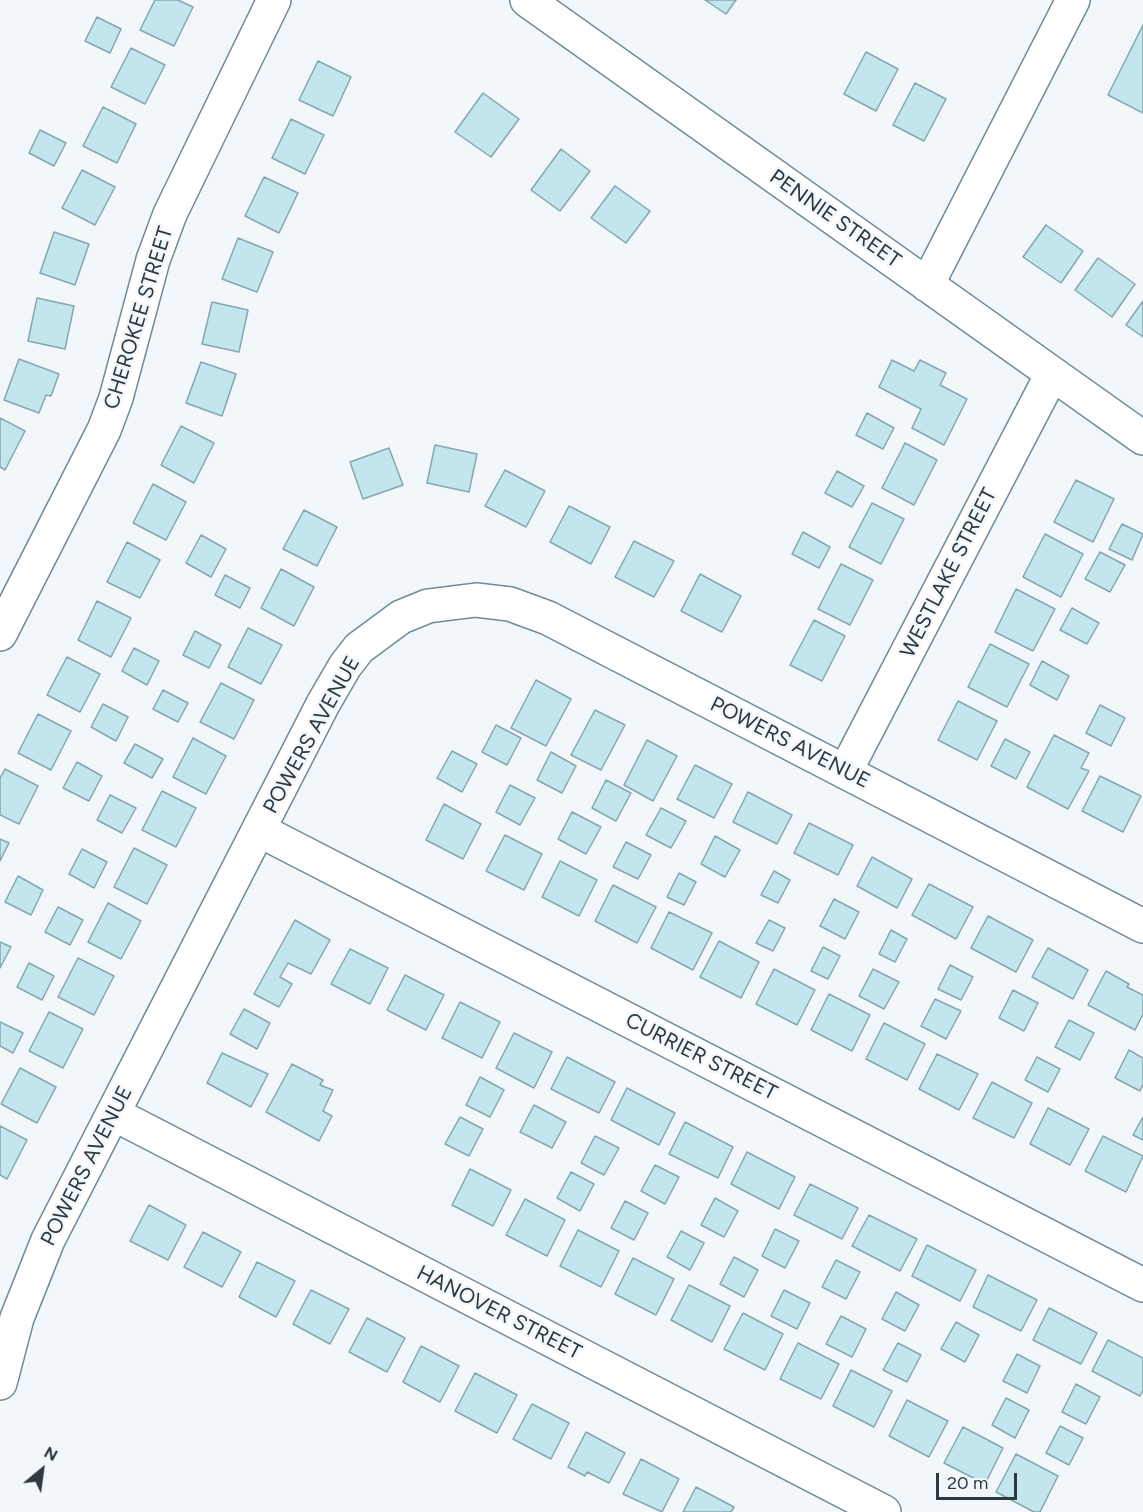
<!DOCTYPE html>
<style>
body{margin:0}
#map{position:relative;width:1143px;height:1512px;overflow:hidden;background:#f1f7fb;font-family:Figtree,sans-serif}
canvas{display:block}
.north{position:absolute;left:12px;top:1440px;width:60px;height:60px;-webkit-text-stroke:4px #f1f7fb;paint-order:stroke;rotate:29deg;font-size:16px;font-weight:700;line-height:24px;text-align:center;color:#2d383f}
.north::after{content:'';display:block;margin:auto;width:21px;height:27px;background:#2d383f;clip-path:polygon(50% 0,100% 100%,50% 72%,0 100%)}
.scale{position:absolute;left:936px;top:1473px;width:81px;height:27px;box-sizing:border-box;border:3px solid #2d383f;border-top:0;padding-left:8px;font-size:18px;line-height:21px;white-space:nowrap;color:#2d383f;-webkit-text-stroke:4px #f1f7fb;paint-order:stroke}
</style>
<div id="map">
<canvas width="1143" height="1512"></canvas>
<div class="north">N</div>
<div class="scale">20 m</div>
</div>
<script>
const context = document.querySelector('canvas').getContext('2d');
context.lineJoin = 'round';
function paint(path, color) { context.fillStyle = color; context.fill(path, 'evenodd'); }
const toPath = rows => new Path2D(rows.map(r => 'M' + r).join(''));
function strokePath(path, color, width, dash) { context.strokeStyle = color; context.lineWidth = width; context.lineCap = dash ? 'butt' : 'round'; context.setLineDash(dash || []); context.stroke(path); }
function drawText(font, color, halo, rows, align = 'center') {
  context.font = font + ' Figtree,sans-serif'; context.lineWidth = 5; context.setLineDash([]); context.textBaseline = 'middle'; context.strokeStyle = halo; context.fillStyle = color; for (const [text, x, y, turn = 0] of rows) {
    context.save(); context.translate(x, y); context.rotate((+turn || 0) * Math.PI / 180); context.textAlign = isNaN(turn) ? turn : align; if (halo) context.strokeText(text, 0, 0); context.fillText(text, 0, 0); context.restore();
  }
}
const building = toPath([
 [155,0,178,0,193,7,174,46,140,30,155,0],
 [705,0,736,0,726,14,705,0],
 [97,17,121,29,110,53,85,41,97,17],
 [1143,25,1143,113,1108,95,1143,25],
 [131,48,165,65,145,104,111,87,131,48],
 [866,52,898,69,876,111,844,94,866,52],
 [318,61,351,77,333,116,299,100,318,61],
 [915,83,946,99,924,141,893,125,915,83],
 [483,93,519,119,491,157,455,132,483,93],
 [103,107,136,124,117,163,83,146,103,107],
 [291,119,324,135,305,174,272,158,291,119],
 [40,130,66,143,54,166,29,153,40,130],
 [561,149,590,171,560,211,531,190,561,149],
 [82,170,115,187,95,225,62,208,82,170],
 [264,177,298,193,279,233,245,216,264,177],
 [615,186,650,211,626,243,591,218,615,186],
 [1046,225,1083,251,1061,283,1023,257,1046,225],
 [54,232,89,244,75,285,40,273,54,232],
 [238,238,273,252,257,292,222,279,238,238],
 [1098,258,1135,284,1112,317,1075,290,1098,258],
 [37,298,74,306,65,349,28,341,37,298],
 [1143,301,1143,337,1126,325,1143,301],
 [212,302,248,310,239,352,202,344,212,302],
 [19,359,59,374,51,396,46,395,39,413,4,400,19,359],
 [892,360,914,371,920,360,946,373,940,385,967,399,944,445,912,428,921,409,879,387,892,360],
 [201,362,236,374,222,416,186,403,201,362],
 [867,413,894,428,883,449,856,435,867,413],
 [0,418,25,431,5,470,0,467,0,418],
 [181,426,214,443,194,483,161,465,181,426],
 [905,443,937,460,914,505,882,488,905,443],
 [435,445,477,454,469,492,427,483,435,445],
 [389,448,403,485,363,499,350,462,389,448],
 [505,470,545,491,526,527,485,506,505,470],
 [837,471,864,486,852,507,825,493,837,471],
 [1076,480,1114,499,1093,542,1054,522,1076,480],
 [153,484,186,502,166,540,133,523,153,484],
 [872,503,904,519,881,564,849,547,872,503],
 [569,506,610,527,591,564,550,542,569,506],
 [304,510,337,527,317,566,283,549,304,510],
 [1122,524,1143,534,1132,560,1109,549,1122,524],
 [803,532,830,547,819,568,792,554,803,532],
 [1045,534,1083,554,1061,597,1023,577,1045,534],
 [201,535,226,549,211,577,186,563,201,535],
 [634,541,674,561,654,597,615,577,634,541],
 [127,542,160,560,140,598,107,582,127,542],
 [1100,552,1125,565,1110,592,1085,579,1100,552],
 [841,564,873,580,850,625,818,609,841,564],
 [281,569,314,587,294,626,261,608,281,569],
 [700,574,741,596,722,632,681,611,700,574],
 [225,575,250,588,240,608,215,595,225,575],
 [1016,589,1055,609,1033,651,995,632,1016,589],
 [97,601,131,618,111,657,78,640,97,601],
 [1072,608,1099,623,1087,644,1060,630,1072,608],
 [814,620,845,636,822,681,790,665,814,620],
 [248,628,282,645,261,684,228,667,248,628],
 [195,631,221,645,209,668,183,655,195,631],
 [990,644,1029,664,1007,707,968,687,990,644],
 [134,648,159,661,147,685,122,671,134,648],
 [67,657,100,674,80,712,47,695,67,657],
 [1042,661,1069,676,1057,700,1030,685,1042,661],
 [536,680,571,699,546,746,511,728,536,680],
 [221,683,254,700,234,739,200,722,221,683],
 [163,690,188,703,178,722,153,709,163,690],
 [958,701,997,721,977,760,938,740,958,701],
 [103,704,128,717,116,741,91,727,103,704],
 [1100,705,1125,718,1111,746,1086,733,1100,705],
 [595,710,625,725,601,770,571,755,595,710],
 [38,714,71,731,51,770,18,753,38,714],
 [496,725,521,738,507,765,482,752,496,725],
 [1054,735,1089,753,1081,768,1089,771,1068,809,1027,787,1054,735],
 [193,738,226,756,206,794,173,777,193,738],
 [1005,739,1030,752,1016,779,991,766,1005,739],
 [647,740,677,756,653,801,624,785,647,740],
 [135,744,163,759,152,778,124,763,135,744],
 [452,751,477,764,462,792,437,778,452,751],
 [551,752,576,766,562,793,537,780,551,752],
 [77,762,102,776,89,801,63,788,77,762],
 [695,765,732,784,714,818,677,799,695,765],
 [5,769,38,786,19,824,0,815,0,778,5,769],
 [1100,776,1141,796,1123,832,1082,811,1100,776],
 [606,780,631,793,616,821,592,808,606,780],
 [510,785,535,798,520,825,496,812,510,785],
 [162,791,196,808,176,847,142,830,162,791],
 [748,792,792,815,777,844,733,822,748,792],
 [110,795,136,808,122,833,97,820,110,795],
 [444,804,481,824,463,859,426,840,444,804],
 [661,808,686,821,671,848,646,835,661,808],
 [572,812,601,827,586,854,558,839,572,812],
 [809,823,853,845,838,875,794,853,809,823],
 [505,835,542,854,524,890,486,871,505,835],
 [715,836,740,850,725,877,701,864,715,836],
 [0,839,9,843,0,861,0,839],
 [626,842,651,855,638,879,613,867,626,842],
 [134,848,167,865,147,904,114,887,134,848],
 [82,849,107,862,94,888,69,874,82,849],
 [872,857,912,879,897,908,857,886,872,857],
 [560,861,597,880,579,916,542,897,560,861],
 [774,871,790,880,778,903,761,895,774,871],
 [679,873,696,882,684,905,667,897,679,873],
 [18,876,43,890,31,915,5,902,18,876],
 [929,884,973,907,956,939,912,915,929,884],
 [613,885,656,907,637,943,595,921,613,885],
 [834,899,859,912,845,939,820,926,834,899],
 [108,903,141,921,121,959,88,942,108,903],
 [58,907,83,920,70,945,45,932,58,907],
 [669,912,712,933,693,970,651,948,669,912],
 [988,916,1033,940,1016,972,971,948,988,916],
 [295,920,330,940,311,974,288,963,280,977,292,984,279,1007,254,994,295,920],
 [769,920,785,928,773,951,756,943,769,920],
 [891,930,907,939,895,962,879,954,891,930],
 [719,941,759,962,741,998,700,977,719,941],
 [0,942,11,947,0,968,0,942],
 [823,947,840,956,828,979,811,971,823,947],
 [1048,948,1088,970,1073,999,1032,977,1048,948],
 [350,949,388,968,370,1004,331,984,350,949],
 [78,958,114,976,94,1015,58,997,78,958],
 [29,963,54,976,42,1000,17,987,29,963],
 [950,965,973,977,961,1000,938,989,950,965],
 [774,969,815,990,797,1025,756,1004,774,969],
 [873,969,899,982,884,1009,859,996,873,969],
 [1106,971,1129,984,1127,987,1143,995,1143,1014,1135,1030,1088,1005,1106,971],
 [405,975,444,995,426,1030,387,1010,405,975],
 [1013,990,1038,1003,1024,1031,999,1018,1013,990],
 [829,994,870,1015,852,1051,811,1030,829,994],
 [935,999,961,1011,946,1039,921,1026,935,999],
 [460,1002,500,1022,482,1058,442,1038,460,1002],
 [244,1009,270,1023,257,1049,230,1034,244,1009],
 [49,1012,83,1029,63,1068,29,1051,49,1012],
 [1069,1020,1094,1033,1080,1060,1055,1047,1069,1020],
 [0,1022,23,1033,13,1053,0,1046,0,1022],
 [884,1023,925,1044,907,1080,866,1059,884,1023],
 [514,1033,552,1052,534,1088,496,1068,514,1033],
 [1129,1050,1143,1058,1143,1084,1140,1091,1115,1078,1129,1050],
 [222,1053,268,1074,251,1107,207,1083,222,1053],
 [937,1054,978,1074,959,1110,919,1089,937,1054],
 [567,1057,615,1082,599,1113,551,1089,567,1057],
 [1037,1057,1060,1069,1048,1092,1025,1080,1037,1057],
 [292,1064,323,1080,320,1085,333,1090,323,1111,332,1116,319,1141,266,1112,292,1064],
 [20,1068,56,1087,37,1123,1,1104,20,1068],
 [480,1077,504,1090,490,1117,466,1105,480,1077],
 [992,1082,1032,1103,1014,1138,973,1118,992,1082],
 [627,1088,675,1113,659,1145,611,1120,627,1088],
 [534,1105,566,1122,552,1148,520,1132,534,1105],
 [1048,1108,1089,1129,1070,1165,1030,1144,1048,1108],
 [460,1117,483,1129,469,1156,445,1144,460,1117],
 [1143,1117,1143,1140,1133,1135,1143,1117],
 [685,1122,733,1147,718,1178,669,1154,685,1122],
 [0,1126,27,1140,7,1179,0,1175,0,1126],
 [595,1136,619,1148,604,1175,581,1163,595,1136],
 [1103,1136,1143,1156,1126,1192,1085,1171,1103,1136],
 [747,1152,795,1177,779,1209,731,1184,747,1152],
 [655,1165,679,1177,665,1204,641,1191,655,1165],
 [470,1169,511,1190,493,1226,452,1205,470,1169],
 [571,1172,594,1184,580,1211,557,1198,571,1172],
 [810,1184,858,1208,842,1239,794,1215,810,1184],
 [715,1198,738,1211,724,1237,701,1225,715,1198],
 [525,1199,565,1220,547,1256,506,1235,525,1199],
 [625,1201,648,1213,634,1240,611,1228,625,1201],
 [149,1205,186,1225,168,1260,130,1241,149,1205],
 [869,1215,917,1239,900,1271,852,1246,869,1215],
 [775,1229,799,1241,785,1268,762,1256,775,1229],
 [578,1230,619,1251,601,1287,560,1266,578,1230],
 [681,1231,704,1243,690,1270,667,1257,681,1231],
 [203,1232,241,1252,222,1287,184,1267,203,1232],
 [927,1245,976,1270,960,1301,912,1276,927,1245],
 [734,1257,758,1270,744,1297,720,1284,734,1257],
 [633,1258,674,1279,656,1315,615,1294,633,1258],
 [836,1260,860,1272,846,1299,822,1287,836,1260],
 [257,1262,295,1281,276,1317,239,1297,257,1262],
 [988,1275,1037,1300,1021,1331,973,1307,988,1275],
 [689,1285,730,1306,712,1342,671,1320,689,1285],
 [311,1290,349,1309,330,1344,293,1324,311,1290],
 [784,1290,810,1303,797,1329,771,1316,784,1290],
 [896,1292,919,1305,905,1331,882,1319,896,1292],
 [1049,1308,1097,1333,1081,1364,1033,1340,1049,1308],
 [743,1313,783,1334,765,1370,724,1349,743,1313],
 [841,1316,866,1329,852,1357,826,1344,841,1316],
 [367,1318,405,1338,387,1372,349,1352,367,1318],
 [956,1322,979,1335,965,1362,941,1349,956,1322],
 [1108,1340,1143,1358,1143,1390,1140,1396,1092,1371,1108,1340],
 [798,1343,839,1364,821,1399,780,1379,798,1343],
 [898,1343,921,1355,907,1382,883,1370,898,1343],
 [421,1346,459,1366,440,1402,403,1382,421,1346],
 [1017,1354,1040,1366,1027,1393,1003,1381,1017,1354],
 [851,1370,892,1391,874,1427,833,1406,851,1370],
 [475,1373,517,1395,497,1433,455,1411,475,1373],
 [1076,1384,1100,1397,1086,1424,1062,1412,1076,1384],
 [1006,1398,1029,1410,1015,1438,992,1425,1006,1398],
 [907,1400,948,1421,929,1457,889,1436,907,1400],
 [532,1404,569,1423,551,1459,513,1439,532,1404],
 [1060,1426,1083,1438,1069,1465,1046,1453,1060,1426],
 [963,1427,1003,1448,985,1484,944,1463,963,1427],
 [586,1432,625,1453,609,1483,587,1472,585,1476,568,1467,586,1432],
 [1016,1454,1058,1476,1040,1512,1034,1512,996,1492,1016,1454],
 [641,1459,679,1479,662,1512,623,1494,641,1459],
 [696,1487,734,1507,731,1512,683,1512,696,1487]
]);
const minor = toPath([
 [527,0,1143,438],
 [927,285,1073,0],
 [0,634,104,430,116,398,153,260,170,214,274,0],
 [845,772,1052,374],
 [259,830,1143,1285],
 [114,1114,884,1512],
 [0,1383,17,1318,48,1240,323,704,345,666,359,648,401,617,428,606,476,600,510,604,548,618,1143,926]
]);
const streetNames = [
 ["PENNIE STREET",835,219,35],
 ["CHEROKEE STREET",139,318,-73],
 ["WESTLAKE STREET",949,573,-63],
 ["POWERS AVENUE",312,735,-61],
 ["POWERS AVENUE",790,743,27],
 ["CURRIER STREET",701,1057,27],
 ["POWERS AVENUE",87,1166,-63],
 ["HANOVER STREET",499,1313,27]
];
paint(building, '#c2e5ee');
strokePath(building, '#86a7b0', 1.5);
strokePath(minor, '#708b9b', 36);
strokePath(minor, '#fff', 33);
drawText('21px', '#2d383f', '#f1f7fb', streetNames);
</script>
